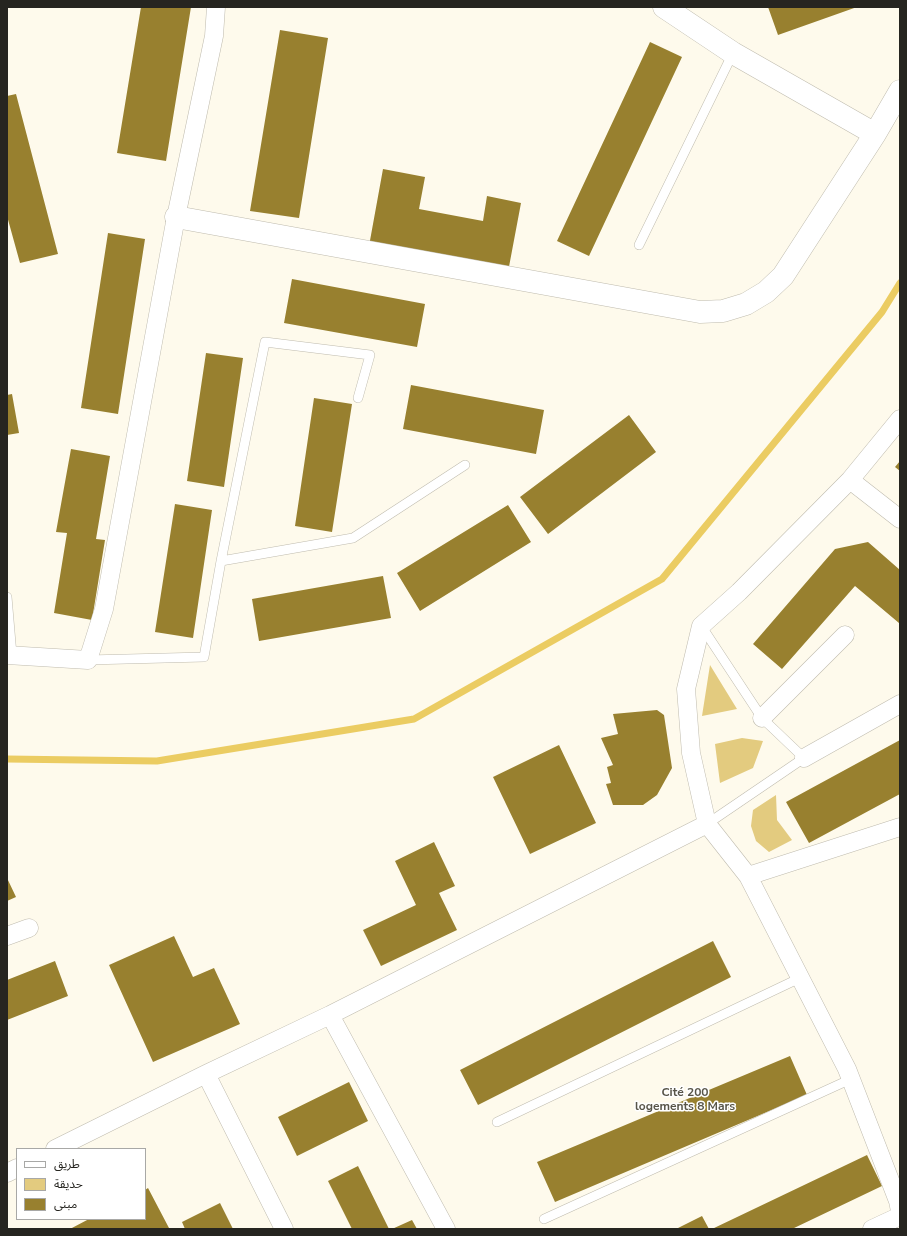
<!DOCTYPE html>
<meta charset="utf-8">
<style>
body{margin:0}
#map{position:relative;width:907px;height:1236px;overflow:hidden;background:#fefaec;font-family:"Nunito Sans","Noto Sans Arabic",sans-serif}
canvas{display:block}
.frame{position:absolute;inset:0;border:8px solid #262520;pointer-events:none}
.legend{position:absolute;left:16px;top:1148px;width:130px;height:72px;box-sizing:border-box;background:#fff;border:1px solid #a8a8a6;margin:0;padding:5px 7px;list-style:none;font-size:12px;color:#262520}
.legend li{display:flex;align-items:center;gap:8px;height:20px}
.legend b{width:20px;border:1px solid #a8a8a6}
</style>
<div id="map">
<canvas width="907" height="1236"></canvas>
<div class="frame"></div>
<ul class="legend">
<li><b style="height:5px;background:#fff"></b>طريق</li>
<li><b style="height:11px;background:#e3cb7f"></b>حديقة</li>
<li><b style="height:11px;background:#98802f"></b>مبنى</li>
</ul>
</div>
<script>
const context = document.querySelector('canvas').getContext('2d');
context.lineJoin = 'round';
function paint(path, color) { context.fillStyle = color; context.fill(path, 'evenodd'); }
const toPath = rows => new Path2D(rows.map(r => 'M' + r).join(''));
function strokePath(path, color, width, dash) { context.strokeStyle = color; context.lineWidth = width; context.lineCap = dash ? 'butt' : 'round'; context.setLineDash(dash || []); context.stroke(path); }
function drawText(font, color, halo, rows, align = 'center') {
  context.font = font + ' "Nunito Sans",sans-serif'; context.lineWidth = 3; context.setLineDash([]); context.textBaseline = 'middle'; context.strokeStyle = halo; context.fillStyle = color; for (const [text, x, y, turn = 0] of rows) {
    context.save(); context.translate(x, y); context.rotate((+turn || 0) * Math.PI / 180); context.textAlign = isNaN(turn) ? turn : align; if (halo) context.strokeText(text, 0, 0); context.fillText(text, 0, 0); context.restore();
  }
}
const green = toPath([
 [710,665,737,709,702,716],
 [742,738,763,741,753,768,720,783,715,744],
 [776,795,777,820,792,840,769,852,756,841,751,826,753,810]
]);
const stream = toPath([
 [7,759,157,761,414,719,662,579,882,312,900,283]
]);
const building = toPath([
 [141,7,191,7,166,161,117,153],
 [768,7,857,7,778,35],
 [280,30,328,38,299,218,250,211],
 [650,42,682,57,589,256,557,241],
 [16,94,58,254,20,263,7,216,7,96],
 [383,169,425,177,419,209,483,221,487,196,521,203,508,272,369,246],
 [108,233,145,239,118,414,81,408],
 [292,279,425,304,417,347,284,323],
 [206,353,243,358,224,487,187,481],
 [411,385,544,410,536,454,403,429],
 [12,394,19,433,7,435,7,395],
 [314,398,352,404,332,532,295,526],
 [629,415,656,452,548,534,520,497],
 [71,449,110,456,96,539,105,540,92,620,54,613,67,533,56,532],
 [900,461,900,471,895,467],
 [175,504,212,510,193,638,155,632],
 [508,505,531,542,420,611,397,573],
 [868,542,900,570,900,622,899,623,855,586,782,669,753,644,835,549],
 [383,576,391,618,259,641,252,599],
 [657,710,664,715,672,768,657,795,643,805,613,805,606,784,611,783,607,767,613,765,601,738,618,734,613,714],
 [900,740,900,794,809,843,786,802],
 [559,745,596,823,530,854,493,777],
 [434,842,455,886,439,893,457,930,381,966,363,930,416,905,395,861],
 [7,878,16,897,7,901],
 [174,936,193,977,214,968,240,1024,153,1062,109,965],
 [713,941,731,977,478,1105,460,1070],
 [55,961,68,996,7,1020,7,980],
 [790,1056,807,1095,555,1202,537,1162],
 [349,1082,368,1121,297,1156,278,1117],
 [867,1155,882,1186,792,1229,712,1229],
 [358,1166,389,1229,352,1229,328,1181],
 [148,1188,169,1228,167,1229,70,1229,89,1219,145,1219,145,1190],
 [220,1203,233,1229,185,1229,182,1222],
 [702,1216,709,1229,676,1229],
 [412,1220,417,1229,392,1229]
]);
const service = toPath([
 [639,245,733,53],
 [221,561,353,538,465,465],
 [7,597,12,655],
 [702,627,762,718,804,758,707,824],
 [88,660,204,657,221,561,265,342,370,355,358,398],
 [497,1122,800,978],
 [544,1219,851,1079]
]);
const minor = toPath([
 [850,480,900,519],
 [7,655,88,660,104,609,176,217,214,36,216,7],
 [762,718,845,635],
 [804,758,900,704],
 [707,824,691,753,686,689,701,626,739,592,850,480,900,419],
 [748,876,900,827],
 [7,936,29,928],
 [330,1015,446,1229],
 [206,1074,284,1229],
 [55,1149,206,1074,330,1015,707,824,748,876,847,1069,898,1201,900,1211],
 [7,1173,17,1168],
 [872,1229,900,1216]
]);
const tertiary = toPath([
 [664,7,733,53,875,134],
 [176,217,700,312,723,311,746,304,766,292,783,276,875,134,900,91]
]);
const neighbourhoodNames = [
 ["Cité 200",685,1093],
 ["logements 8 Mars",685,1107]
];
paint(green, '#e3cb7f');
strokePath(stream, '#ebcc62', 7);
paint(building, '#98802f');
strokePath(service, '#bfbbae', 10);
strokePath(minor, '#bfbbae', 19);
strokePath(tertiary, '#bfbbae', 23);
strokePath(service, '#fff', 9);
strokePath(minor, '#fff', 18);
strokePath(tertiary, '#fff', 22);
drawText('bold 12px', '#585549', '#fff', neighbourhoodNames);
</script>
